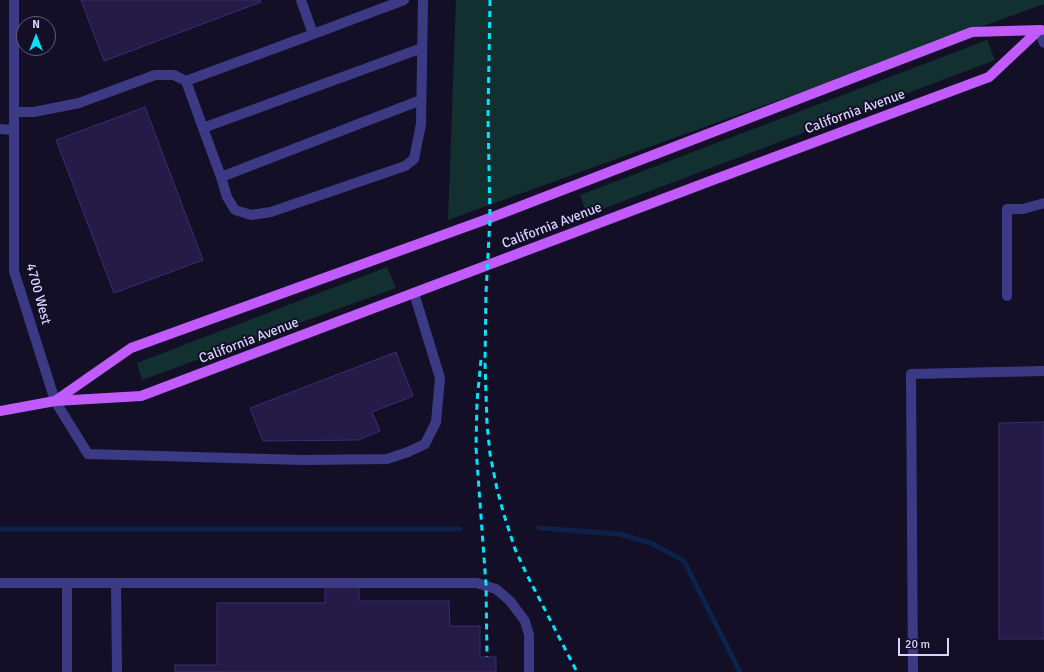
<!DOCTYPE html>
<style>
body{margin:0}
#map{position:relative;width:1044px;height:672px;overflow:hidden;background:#130f26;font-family:Signika,sans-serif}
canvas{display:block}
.north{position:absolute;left:16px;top:16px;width:40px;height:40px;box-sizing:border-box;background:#130f26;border:1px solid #625e7d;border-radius:50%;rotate:0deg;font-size:11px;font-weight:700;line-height:16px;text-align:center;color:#d9d4ff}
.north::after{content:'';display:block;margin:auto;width:14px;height:18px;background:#00e5ff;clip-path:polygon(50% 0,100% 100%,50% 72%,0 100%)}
.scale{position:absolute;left:898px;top:638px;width:51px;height:18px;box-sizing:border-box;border:2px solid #d9d4ff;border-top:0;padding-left:5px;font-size:12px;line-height:14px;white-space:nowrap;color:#d9d4ff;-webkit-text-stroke:3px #130f26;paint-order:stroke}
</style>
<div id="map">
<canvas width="1044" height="672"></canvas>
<div class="north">N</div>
<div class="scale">20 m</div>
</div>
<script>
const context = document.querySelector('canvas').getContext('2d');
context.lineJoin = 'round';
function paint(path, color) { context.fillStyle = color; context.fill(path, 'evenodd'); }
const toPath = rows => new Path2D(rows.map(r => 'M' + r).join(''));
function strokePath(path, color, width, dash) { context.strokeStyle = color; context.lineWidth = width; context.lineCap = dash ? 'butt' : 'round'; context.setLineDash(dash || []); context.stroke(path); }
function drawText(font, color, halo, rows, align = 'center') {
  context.font = font + ' Signika,sans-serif'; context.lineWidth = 4; context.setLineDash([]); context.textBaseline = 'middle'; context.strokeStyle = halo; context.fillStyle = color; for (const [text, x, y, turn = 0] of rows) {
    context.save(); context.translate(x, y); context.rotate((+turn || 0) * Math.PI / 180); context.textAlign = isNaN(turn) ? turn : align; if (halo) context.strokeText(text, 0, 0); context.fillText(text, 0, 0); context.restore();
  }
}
const green = toPath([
 [456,0,1044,0,1044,4,448,220],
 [987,40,995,60,587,215,580,195],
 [387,267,396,288,142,380,137,363]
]);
const stream = toPath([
 [539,528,619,534,651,543,684,561,740,672],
 [0,529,460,529]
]);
const building = toPath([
 [81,0,260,0,261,2,104,61,81,0],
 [145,107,203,260,114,293,56,140,145,107],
 [396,352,413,396,372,412,380,431,358,440,263,441,250,408,396,352],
 [1044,422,1044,639,999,639,999,423,1044,422],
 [325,587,359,587,359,601,449,601,450,626,480,626,480,657,496,657,496,672,175,672,175,665,217,665,217,603,325,603,325,587]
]);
const minor = toPath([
 [14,0,14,271,55,401,88,454,303,460,387,459,408,452,425,444,436,422,440,378,414,293],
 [301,0,313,34],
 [1039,30,1044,43],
 [186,81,292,42,404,0],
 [14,112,34,112,79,103,155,75,174,75,186,81,203,128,221,177,227,197,235,210,251,215,271,212,405,166,414,159,421,124,423,0],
 [203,128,422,48],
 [0,129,14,130],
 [221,177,421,100],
 [1007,296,1007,209,1023,209,1044,203],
 [0,583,477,583,496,589,510,601,525,621,529,635,529,672],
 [116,583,117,672],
 [67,672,67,583],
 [913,672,911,374,1044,371]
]);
const major = toPath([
 [55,401,131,348,490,218,972,32,1041,30],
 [0,411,55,401,141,396,705,183,989,77,1039,30]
]);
const rail = toPath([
 [490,0,488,117,490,218,486,293,485,363,487,424,490,454,497,489,504,515,515,549,527,575,577,672],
 [481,360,477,401,476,448,486,585,487,657]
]);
const streetNames = [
 ["California Avenue",855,112,-20],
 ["California Avenue",552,226,-21],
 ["4700 West",38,294,75],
 ["California Avenue",249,341,-21]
];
paint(green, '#12302f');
strokePath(stream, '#0c2248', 5);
paint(building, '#241b47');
strokePath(building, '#3b2d73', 1);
strokePath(minor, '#3d3a85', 10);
strokePath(major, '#c25bff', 10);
strokePath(rail, '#00e5ff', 3, [6, 5]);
drawText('14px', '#d9d4ff', '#130f26', streetNames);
</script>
